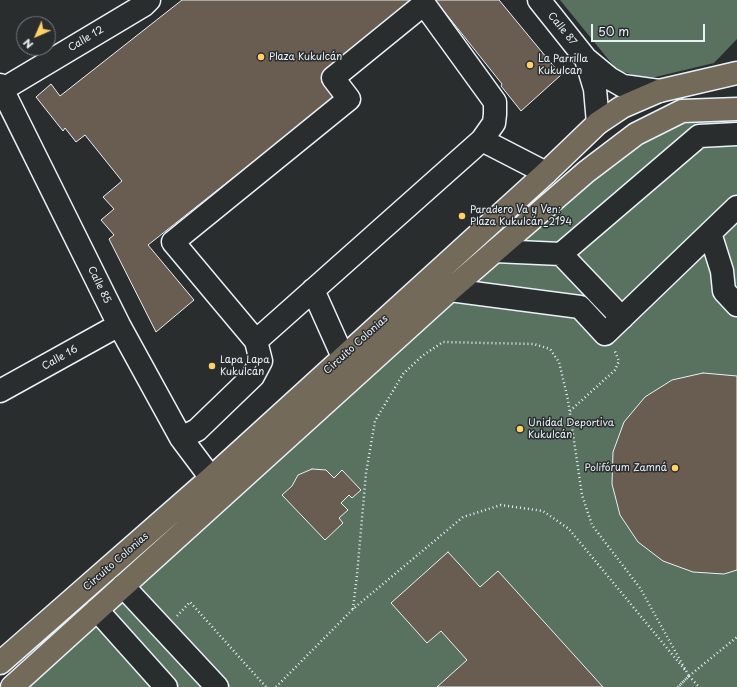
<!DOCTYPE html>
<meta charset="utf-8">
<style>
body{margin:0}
#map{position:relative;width:737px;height:687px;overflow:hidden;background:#2a2d2e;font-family:"Playpen Sans",sans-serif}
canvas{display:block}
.north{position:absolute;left:16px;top:16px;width:40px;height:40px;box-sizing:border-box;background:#2a2d2e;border:1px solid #767b7f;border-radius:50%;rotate:225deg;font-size:11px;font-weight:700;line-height:16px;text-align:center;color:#e8f1f8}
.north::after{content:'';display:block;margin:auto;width:14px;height:18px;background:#ffd166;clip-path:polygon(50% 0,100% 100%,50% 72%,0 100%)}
.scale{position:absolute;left:591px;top:24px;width:114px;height:18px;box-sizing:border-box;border:2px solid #e8f1f8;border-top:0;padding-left:5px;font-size:12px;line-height:14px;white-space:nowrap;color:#e8f1f8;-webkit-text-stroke:3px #2a2d2e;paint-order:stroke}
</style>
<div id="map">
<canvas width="737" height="687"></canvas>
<div class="north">N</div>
<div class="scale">50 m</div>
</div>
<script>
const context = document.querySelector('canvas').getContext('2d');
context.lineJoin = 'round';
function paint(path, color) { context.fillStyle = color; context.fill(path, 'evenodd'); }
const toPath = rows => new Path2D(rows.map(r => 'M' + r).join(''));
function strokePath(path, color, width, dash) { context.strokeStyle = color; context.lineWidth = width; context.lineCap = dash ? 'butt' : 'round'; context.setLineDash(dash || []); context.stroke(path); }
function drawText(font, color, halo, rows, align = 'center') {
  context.font = font + ' "Playpen Sans",sans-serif'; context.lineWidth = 3; context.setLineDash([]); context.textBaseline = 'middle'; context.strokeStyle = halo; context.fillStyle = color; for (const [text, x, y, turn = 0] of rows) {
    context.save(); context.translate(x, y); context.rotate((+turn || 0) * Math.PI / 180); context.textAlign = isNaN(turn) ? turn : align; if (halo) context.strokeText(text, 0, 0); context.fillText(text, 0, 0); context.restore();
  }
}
const green = toPath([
 [560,0,737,0,737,39,714,63,647,79,617,70],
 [737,109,737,687,20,687,636,134]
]);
const building = toPath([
 [182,0,424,0,322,81,335,97,148,245,194,300,156,332,109,239,114,235,101,220,114,209,103,197,122,181,85,135,76,142,65,128,63,131,36,97,51,84,60,96,182,0],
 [435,0,499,0,561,75,521,111,501,86,502,84,435,0],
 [703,373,737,376,737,570,724,574,693,572,663,561,638,542,620,515,612,484,613,452,624,422,645,397,672,380,703,373],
 [312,469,326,470,334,478,342,470,361,490,352,498,349,495,341,503,348,510,339,518,343,523,325,540,282,495,292,486,298,475,312,469],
 [448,552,480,587,498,571,603,687,437,687,467,660,441,631,427,643,391,603,448,552]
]);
const path = toPath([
 [570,411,615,370,619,361,614,349],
 [353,609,357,575,366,473,375,421,403,374,422,356,443,342,534,344,550,349,559,362,568,400,582,495,592,525,640,588,689,676],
 [177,616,190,602,266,687],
 [689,676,699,687],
 [689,676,737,637],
 [276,687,353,609,463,517,501,505,543,511,569,529,685,670],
 [678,687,689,676,678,687]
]);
const minor = toPath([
 [539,0,586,59,609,78,623,86,659,91],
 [424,4,495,102,495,114,494,123,482,140,256,341,173,242,349,99,333,78,424,4],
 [586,59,595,89,598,123],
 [0,85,119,325,181,438,211,478],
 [0,91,144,5,149,0],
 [482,140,546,173],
 [710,233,722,271,724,291,737,305],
 [495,251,561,254,699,136,737,134],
 [561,254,622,318],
 [313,290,343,357],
 [450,290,580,307,605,334,737,207],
 [0,391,119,325],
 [181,438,197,430,253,376,261,361,256,341],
 [123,586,217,687],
 [97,610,166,687]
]);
const major = toPath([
 [0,663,211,478,546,173,598,123,622,107,659,91,737,73],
 [12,687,450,290,586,172,636,134,682,111,737,109]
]);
const markers = [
 [261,57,4,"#ffd166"],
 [530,65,4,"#ffd166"],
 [462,216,4,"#ffd166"],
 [212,366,4,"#ffd166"],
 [520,429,4,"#ffd166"],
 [675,468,4,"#ffd166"]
];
const streetNames = [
 ["Calle 87",562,29,51],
 ["Calle 12",86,39,-31],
 ["Calle 85",99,285,64],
 ["Circuito Colonias",356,345,-42],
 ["Calle 16",60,358,-29],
 ["Circuito Colonias",116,562,-41]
];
const poiNames = [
 ["Plaza Kukulcán",269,57],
 ["La Parrilla",538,59],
 ["Kukulcan",538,71],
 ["Paradero Va y Ven:",470,210],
 ["Plaza Kukulcán_2194",470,222],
 ["Lapa Lapa",220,360],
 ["Kukulcán",220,372],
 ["Unidad Deportiva",528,423],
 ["Kukulcán",528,435],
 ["Polifórum Zamná",667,468,"right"]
];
paint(green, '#59715f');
paint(building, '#695c50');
strokePath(building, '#e8f1f8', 1);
strokePath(minor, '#e8f1f8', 25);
strokePath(major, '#e8f1f8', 25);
strokePath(path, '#e8f1f8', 2.5, [1, 3]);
strokePath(minor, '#2a2d2e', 22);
strokePath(major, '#746a5a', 22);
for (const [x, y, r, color] of markers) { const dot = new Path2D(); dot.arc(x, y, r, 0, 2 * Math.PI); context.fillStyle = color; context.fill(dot); strokePath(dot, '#2a2d2e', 1.5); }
drawText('10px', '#e8f1f8', '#2a2d2e', streetNames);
drawText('10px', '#e8f1f8', '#2a2d2e', poiNames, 'left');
</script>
